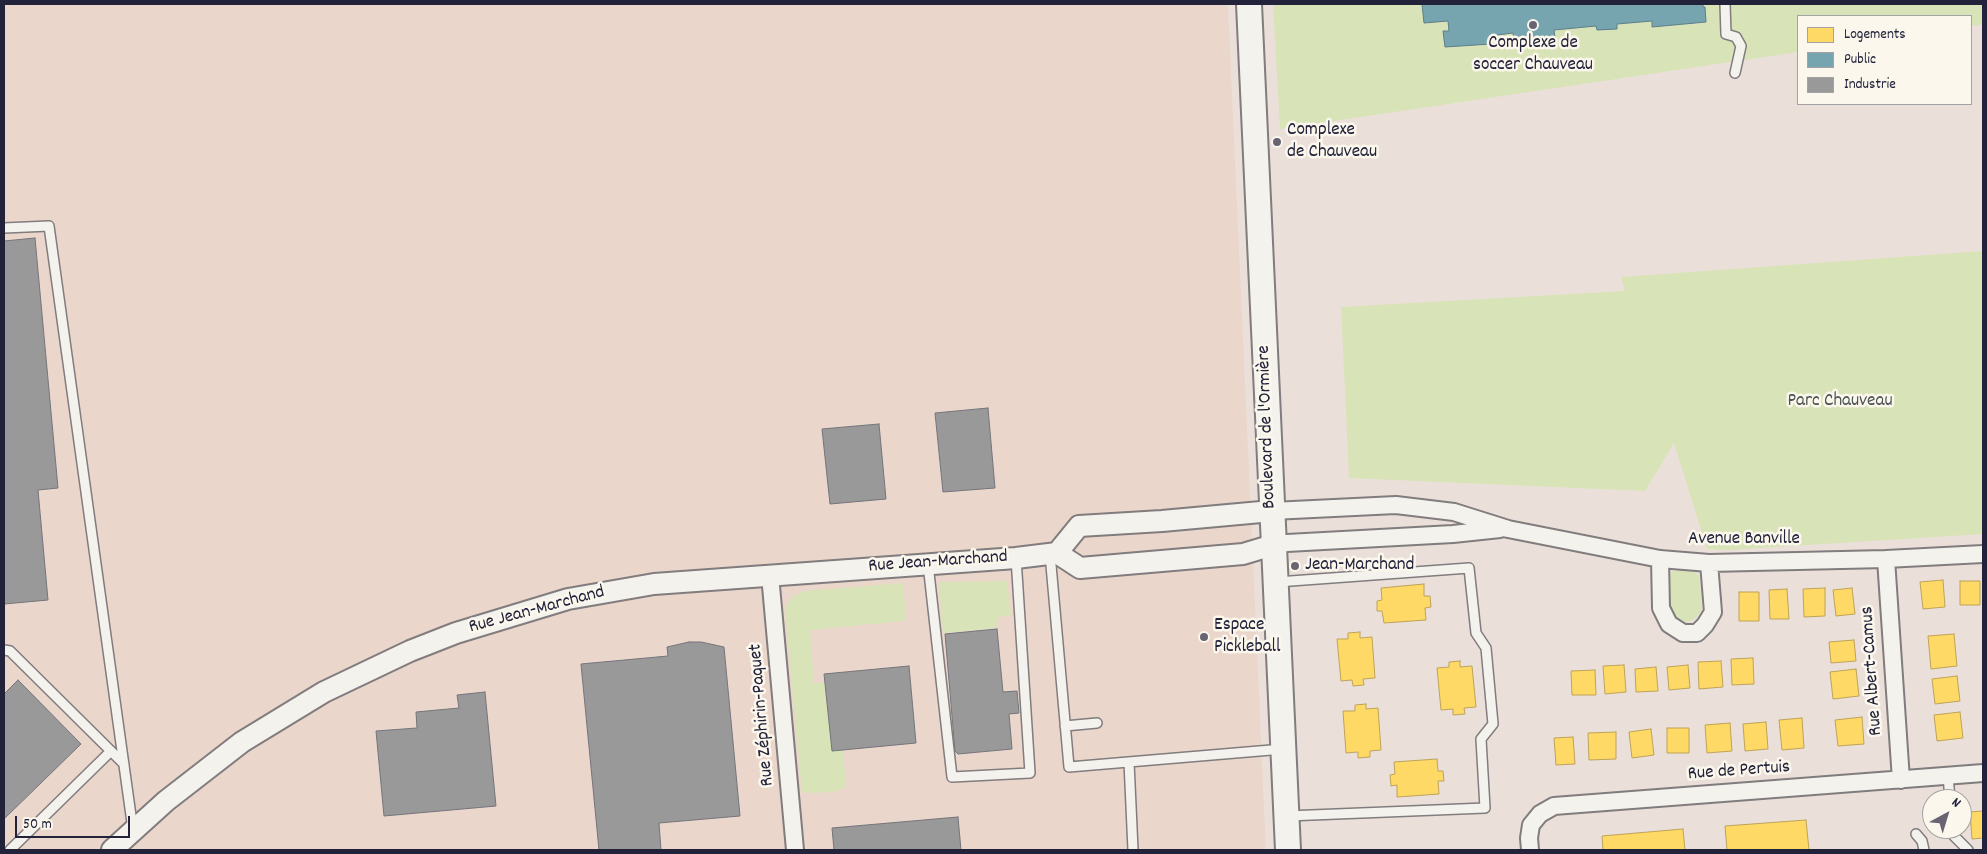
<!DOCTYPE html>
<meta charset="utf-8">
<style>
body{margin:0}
#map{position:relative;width:1987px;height:854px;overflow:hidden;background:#ebe0d9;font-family:Dekko,sans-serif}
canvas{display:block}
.frame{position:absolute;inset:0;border:5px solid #22223b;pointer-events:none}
.legend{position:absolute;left:1797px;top:15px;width:175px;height:90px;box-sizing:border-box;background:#fbf7ec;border:1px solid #a4a2a5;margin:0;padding:6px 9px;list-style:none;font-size:15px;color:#22223b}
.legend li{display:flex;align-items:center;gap:10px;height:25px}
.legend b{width:25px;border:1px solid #a4a2a5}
.north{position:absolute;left:1922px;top:789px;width:50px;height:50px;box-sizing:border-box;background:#fbf7ec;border:1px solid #a4a2a5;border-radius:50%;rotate:39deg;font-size:14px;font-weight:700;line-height:20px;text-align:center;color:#22223b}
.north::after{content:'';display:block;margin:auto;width:18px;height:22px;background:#686472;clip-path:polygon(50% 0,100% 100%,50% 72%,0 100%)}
.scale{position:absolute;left:15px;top:816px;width:115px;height:22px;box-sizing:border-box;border:2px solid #22223b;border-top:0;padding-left:6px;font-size:15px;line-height:18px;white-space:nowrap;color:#22223b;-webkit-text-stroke:4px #fbf7ec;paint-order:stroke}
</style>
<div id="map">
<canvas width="1987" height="854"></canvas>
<div class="frame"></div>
<ul class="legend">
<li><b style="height:14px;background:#ffd966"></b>Logements</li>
<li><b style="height:14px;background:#76a5af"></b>Public</li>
<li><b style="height:14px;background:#999"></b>Industrie</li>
</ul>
<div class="north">N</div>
<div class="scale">50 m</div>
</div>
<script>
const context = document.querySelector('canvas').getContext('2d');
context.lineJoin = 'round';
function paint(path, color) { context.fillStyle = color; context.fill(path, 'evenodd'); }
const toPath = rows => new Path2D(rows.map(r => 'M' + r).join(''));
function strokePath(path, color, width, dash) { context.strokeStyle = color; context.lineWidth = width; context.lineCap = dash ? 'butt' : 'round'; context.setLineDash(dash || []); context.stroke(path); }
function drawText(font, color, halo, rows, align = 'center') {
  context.font = font + ' Dekko,sans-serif'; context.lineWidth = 5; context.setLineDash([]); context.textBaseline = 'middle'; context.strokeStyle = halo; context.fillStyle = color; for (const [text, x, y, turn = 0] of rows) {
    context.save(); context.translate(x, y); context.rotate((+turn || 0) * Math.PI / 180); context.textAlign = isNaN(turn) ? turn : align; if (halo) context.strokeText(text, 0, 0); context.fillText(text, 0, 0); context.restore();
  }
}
const built = toPath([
 [4,4,1228,4,1266,850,4,850]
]);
const green = toPath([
 [1273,4,1983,4,1983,24,1971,26,1971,16,1798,16,1798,52,1280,129],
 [1983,251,1983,534,1728,550,1707,549,1674,443,1645,491,1349,478,1341,307,1625,291,1621,277],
 [1675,570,1693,571,1699,576,1702,607,1701,612,1693,620,1687,622,1676,619,1669,610,1668,575],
 [1007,581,1011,614,1010,616,998,617,996,628,943,633,939,582],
 [903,583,906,618,903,621,810,630,814,683,825,683,832,751,843,750,846,787,837,791,815,793,802,792,785,611,787,604,792,597,804,591]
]);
const homes = toPath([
 [1943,580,1945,607,1923,609,1920,582,1943,580],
 [1960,581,1980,581,1980,605,1960,605,1960,581],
 [1424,584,1424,596,1430,596,1431,607,1425,608,1426,620,1384,623,1382,611,1377,611,1377,601,1382,600,1381,588,1424,584],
 [1825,588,1825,616,1804,617,1803,589,1825,588],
 [1852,588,1855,614,1836,616,1833,590,1852,588],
 [1787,589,1789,619,1770,619,1769,590,1787,589],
 [1739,592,1759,592,1759,621,1739,621,1739,592],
 [1360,632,1360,638,1372,637,1375,678,1363,679,1364,685,1353,686,1352,680,1341,681,1337,639,1348,639,1348,633,1360,632],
 [1954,634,1957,666,1931,669,1928,636,1954,634],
 [1854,640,1856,661,1831,663,1829,642,1854,640],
 [1753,658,1754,684,1732,685,1731,659,1753,658],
 [1460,661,1460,667,1472,666,1476,707,1464,708,1465,714,1453,715,1453,709,1441,710,1437,668,1449,667,1449,662,1460,661],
 [1721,661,1723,687,1699,689,1698,662,1721,661],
 [1624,665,1626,692,1605,694,1603,666,1624,665],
 [1688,665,1690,688,1669,690,1667,667,1688,665],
 [1656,667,1658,691,1636,692,1635,669,1656,667],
 [1856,669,1859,696,1833,699,1830,672,1856,669],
 [1595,670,1596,695,1572,695,1571,671,1595,670],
 [1957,676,1960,701,1935,704,1932,679,1957,676],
 [1366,704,1366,709,1378,708,1381,750,1370,751,1370,757,1358,758,1358,752,1346,753,1343,711,1355,711,1355,705,1366,704],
 [1960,712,1963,738,1937,741,1934,715,1960,712],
 [1862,717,1864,744,1838,746,1835,720,1862,717],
 [1802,718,1804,748,1782,750,1779,720,1802,718],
 [1766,722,1768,749,1745,751,1743,724,1766,722],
 [1730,723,1732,751,1707,753,1705,725,1730,723],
 [1667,728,1689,728,1689,753,1667,753,1667,728],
 [1651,729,1654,755,1632,758,1629,732,1651,729],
 [1616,732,1616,759,1589,760,1588,733,1616,732],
 [1573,737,1575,764,1556,765,1554,738,1573,737],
 [1437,759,1438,771,1443,771,1444,781,1438,781,1439,794,1397,797,1397,785,1391,786,1390,775,1395,774,1394,762,1437,759],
 [1983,811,1983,838,1972,839,1970,812,1983,811],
 [1806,820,1809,850,1727,850,1725,826,1806,820],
 [1683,829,1685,850,1603,850,1602,836,1683,829]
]);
const public = toPath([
 [1422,4,1703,4,1703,7,1705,7,1706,22,1652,27,1652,21,1617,24,1617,29,1597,30,1596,26,1554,30,1555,38,1514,41,1513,33,1490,36,1491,44,1445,47,1443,31,1449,31,1448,21,1424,23,1422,4]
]);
const industry = toPath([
 [35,238,58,488,38,490,48,600,4,604,4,241,35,238],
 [988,408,995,488,943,492,935,413,988,408],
 [879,424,886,499,830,504,822,429,879,424],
 [997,629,1003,692,1017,691,1019,713,1009,714,1012,749,958,754,955,751,945,634,997,629],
 [689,642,701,642,724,647,740,816,659,823,661,850,599,850,581,664,668,656,667,647,689,642],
 [909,666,916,743,832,751,824,674,909,666],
 [18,680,81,744,4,819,4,694,18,680],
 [485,692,496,806,384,816,376,731,417,728,416,712,459,708,457,695,485,692],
 [958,817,961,850,834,850,832,828,958,817]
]);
const service = toPath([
 [1725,4,1726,34,1736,37,1741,46,1735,73],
 [4,228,49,226,133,830],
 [1050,554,1069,767,1283,749],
 [928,564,952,777,1030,773,1016,558],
 [1277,582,1469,568,1476,633,1486,648,1493,724,1481,739,1485,808,1287,816],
 [4,650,10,651,124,764],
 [1065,726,1097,723],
 [1129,762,1133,850],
 [1948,776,1950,799],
 [1952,829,1953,835,1968,850],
 [1916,834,1922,841,1924,850],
 [10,850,111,751]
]);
const minor = toPath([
 [1272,511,1396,505,1454,512,1508,529,1660,559,1709,563,1886,559,1983,554],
 [1273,545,1287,543,1453,534,1500,529],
 [1660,559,1661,608,1669,624,1683,633,1697,633,1705,625,1713,612,1709,563],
 [1886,559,1901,780],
 [770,575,795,850],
 [1530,850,1529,838,1531,825,1540,814,1554,806,1983,773]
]);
const tertiary = toPath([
 [1057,553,1079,526,1162,521,1272,511],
 [112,850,166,801,242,742,324,692,410,651,456,633,568,599,654,584,1016,558,1057,553,1080,568,1243,554,1273,545]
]);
const secondary = toPath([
 [1249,4,1288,850]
]);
const markers = [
 [1533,25,5,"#686472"],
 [1277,142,5,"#686472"],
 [1295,566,5,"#686472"],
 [1204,637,5,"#686472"]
];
const poiNames = [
 ["Complexe de",1533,44,"center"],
 ["soccer Chauveau",1533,66,"center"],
 ["Complexe",1287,131],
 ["de Chauveau",1287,153],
 ["Jean-Marchand",1305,566],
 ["Espace",1214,626],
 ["Pickleball",1214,648]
];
const parkNames = [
 ["Parc Chauveau",1840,402]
];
const streetNames = [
 ["Boulevard de l'Ormière",1268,427,-92],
 ["Avenue Banville",1744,540],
 ["Rue Jean-Marchand",938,563,-4],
 ["Rue Jean-Marchand",537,611,-15],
 ["Rue Albert-Camus",1873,671,-94],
 ["Rue Zéphirin-Paquet",763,715,-95],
 ["Rue de Pertuis",1739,772,-4]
];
paint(built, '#ebd6cb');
paint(green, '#d8e3b7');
paint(homes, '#ffd966');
strokePath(homes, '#bda259', 1);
paint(public, '#76a5af');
strokePath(public, '#5d7e8c', 1);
paint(industry, '#999');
strokePath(industry, '#75757d', 1);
strokePath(service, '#817c7e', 12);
strokePath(minor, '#817c7e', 20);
strokePath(tertiary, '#817c7e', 24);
strokePath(secondary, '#817c7e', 28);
strokePath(service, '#f4f2ed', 9);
strokePath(minor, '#f4f2ed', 16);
strokePath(tertiary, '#f4f2ed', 20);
strokePath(secondary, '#f4f2ed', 24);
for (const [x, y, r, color] of markers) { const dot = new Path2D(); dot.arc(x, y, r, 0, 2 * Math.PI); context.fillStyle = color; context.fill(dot); strokePath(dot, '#fbf7ec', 2); }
drawText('19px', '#22223b', '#fbf7ec', poiNames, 'left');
drawText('19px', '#4c5353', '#fbf7ec', parkNames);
drawText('19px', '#22223b', '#fbf7ec', streetNames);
</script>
